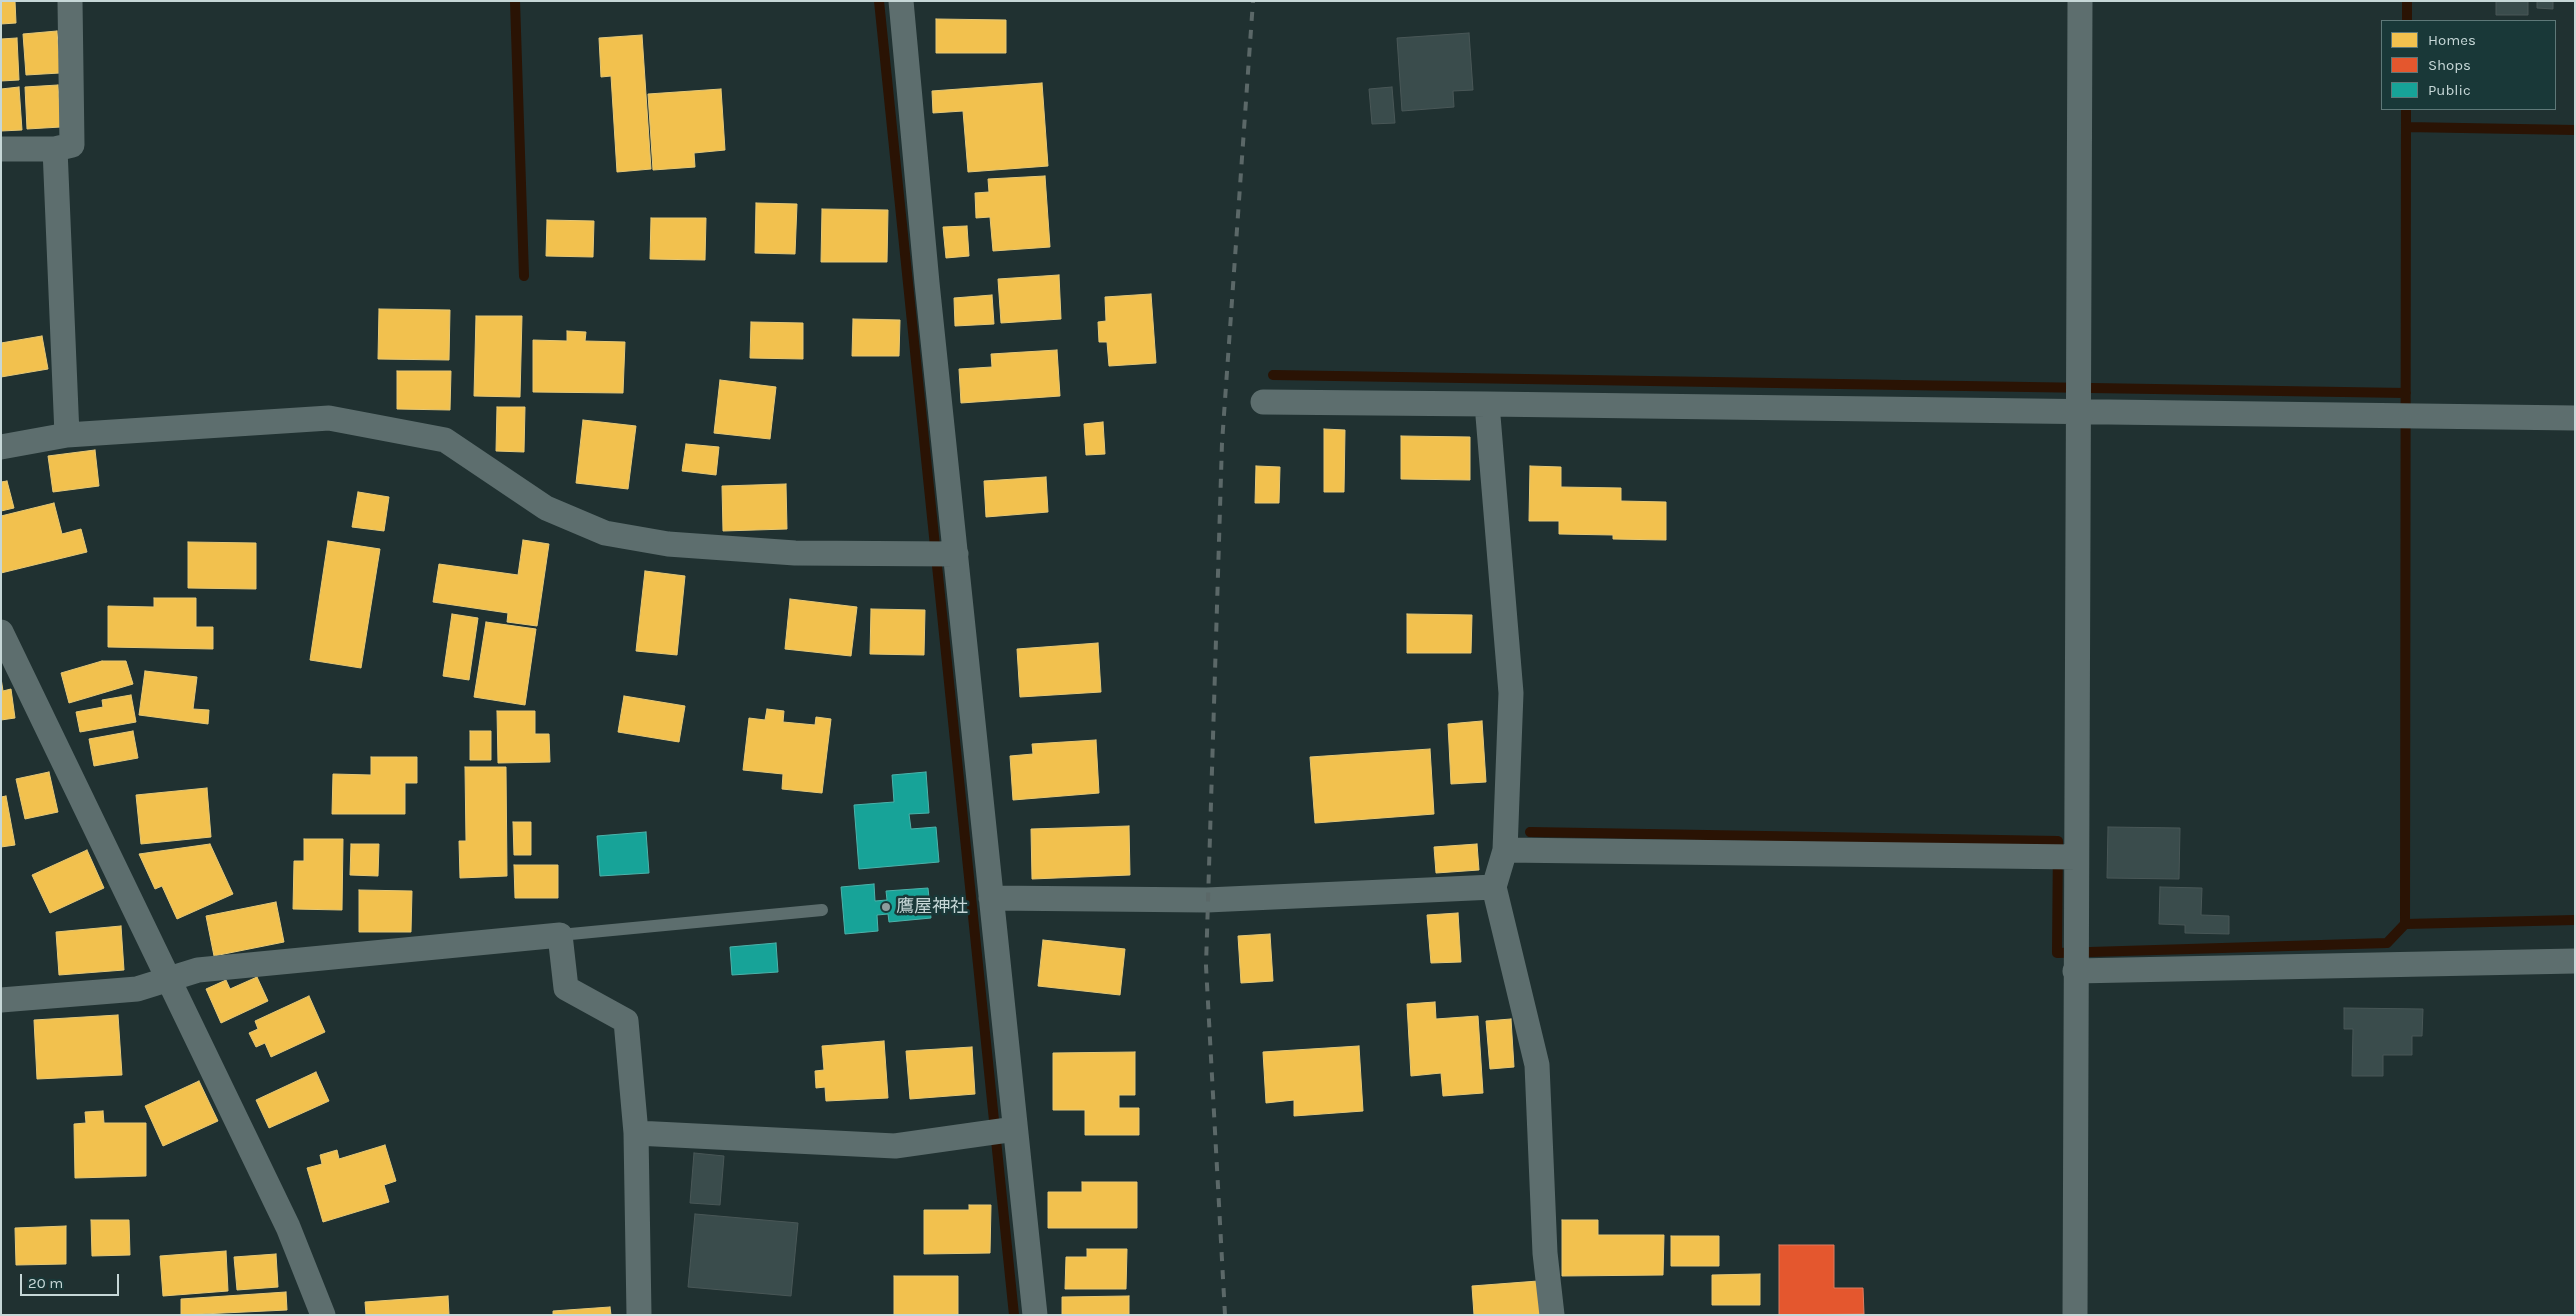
<!DOCTYPE html>
<meta charset="utf-8">
<style>
body{margin:0}
#map{position:relative;width:2576px;height:1316px;overflow:hidden;background:#203131;font-family:Karla,sans-serif}
canvas{display:block}
.frame{position:absolute;inset:0;border:2px solid #c6d7d7;pointer-events:none}
.legend{position:absolute;left:2381px;top:20px;width:175px;height:90px;box-sizing:border-box;background:#193838;border:1px solid #5e7878;margin:0;padding:6px 9px;list-style:none;font-size:15px;color:#c6d7d7}
.legend li{display:flex;align-items:center;gap:10px;height:25px}
.legend b{width:25px;border:1px solid #5e7878}
.scale{position:absolute;left:20px;top:1274px;width:99px;height:22px;box-sizing:border-box;border:2px solid #c6d7d7;border-top:0;padding-left:6px;font-size:15px;line-height:18px;white-space:nowrap;color:#c6d7d7;-webkit-text-stroke:4px #193838;paint-order:stroke}
</style>
<div id="map">
<canvas width="2576" height="1316"></canvas>
<div class="frame"></div>
<ul class="legend">
<li><b style="height:14px;background:#f2c14e"></b>Homes</li>
<li><b style="height:14px;background:#e4572e"></b>Shops</li>
<li><b style="height:14px;background:#17a398"></b>Public</li>
</ul>
<div class="scale">20 m</div>
</div>
<script>
const context = document.querySelector('canvas').getContext('2d');
context.lineJoin = 'round';
function paint(path, color) { context.fillStyle = color; context.fill(path, 'evenodd'); }
const toPath = rows => new Path2D(rows.map(r => 'M' + r).join(''));
function strokePath(path, color, width, dash) { context.strokeStyle = color; context.lineWidth = width; context.lineCap = dash ? 'butt' : 'round'; context.setLineDash(dash || []); context.stroke(path); }
function drawText(font, color, halo, rows, align = 'center') {
  context.font = font + ' Karla,"Noto Sans JP",sans-serif'; context.lineWidth = 5; context.setLineDash([]); context.textBaseline = 'middle'; context.strokeStyle = halo; context.fillStyle = color; for (const [text, x, y, turn = 0] of rows) {
    context.save(); context.translate(x, y); context.rotate((+turn || 0) * Math.PI / 180); context.textAlign = isNaN(turn) ? turn : align; if (halo) context.strokeText(text, 0, 0); context.fillText(text, 0, 0); context.restore();
  }
}
const homes = toPath([
 [1,1,15,1,16,23,1,24,1,1],
 [936,19,1006,20,1006,53,936,53,936,19],
 [57,31,60,73,26,75,23,34,57,31],
 [642,35,651,169,617,172,611,76,601,77,599,38,642,35],
 [17,38,19,80,1,81,1,39,17,38],
 [1042,83,1048,166,968,172,963,111,933,113,932,91,1042,83],
 [58,85,61,127,27,129,25,87,58,85],
 [19,87,22,130,1,131,1,89,19,87],
 [721,89,725,150,694,153,695,167,653,170,648,94,721,89],
 [1045,176,1050,247,993,251,990,217,976,218,975,193,989,192,988,179,1045,176],
 [756,203,797,204,795,254,755,253,756,203],
 [822,209,888,210,887,262,821,262,822,209],
 [651,218,706,218,705,260,650,259,651,218],
 [547,220,594,221,593,257,546,256,547,220],
 [967,226,969,256,946,258,943,227,967,226],
 [1059,275,1061,319,1001,323,998,279,1059,275],
 [1151,294,1156,363,1109,366,1107,342,1099,342,1098,322,1106,321,1105,297,1151,294],
 [992,295,994,324,955,326,954,298,992,295],
 [379,309,450,310,449,360,378,359,379,309],
 [476,316,522,316,520,397,474,396,476,316],
 [853,319,900,320,899,356,852,356,853,319],
 [751,322,803,323,803,359,750,358,751,322],
 [567,331,586,332,585,341,625,342,623,393,533,392,533,340,567,341,567,331],
 [42,336,48,369,1,377,1,343,42,336],
 [1057,350,1060,396,961,403,959,369,992,367,991,354,1057,350],
 [397,371,451,371,450,410,397,409,397,371],
 [720,380,776,387,770,439,714,433,720,380],
 [497,407,525,407,524,452,496,451,497,407],
 [583,420,636,426,628,489,576,483,583,420],
 [1103,422,1105,454,1086,455,1084,424,1103,422],
 [1324,429,1345,430,1344,492,1324,492,1324,429],
 [1401,436,1470,437,1470,480,1401,479,1401,436],
 [686,444,719,447,716,475,682,471,686,444],
 [95,450,99,486,53,492,48,456,95,450],
 [1256,466,1280,467,1279,503,1255,503,1256,466],
 [1530,466,1561,467,1561,487,1621,488,1621,501,1666,502,1666,540,1613,539,1613,535,1559,534,1559,521,1529,521,1530,466],
 [1046,477,1048,512,986,517,984,481,1046,477],
 [7,481,14,508,1,511,1,482,7,481],
 [786,484,787,529,723,531,722,486,786,484],
 [358,492,389,497,384,531,352,527,358,492],
 [54,503,62,534,81,529,87,552,1,573,1,516,54,503],
 [523,540,549,544,537,626,507,622,508,613,433,602,439,564,518,575,523,540],
 [328,541,380,549,361,668,310,660,328,541],
 [188,542,256,543,256,589,188,588,188,542],
 [645,571,685,576,677,655,636,651,645,571],
 [154,598,196,598,196,627,213,627,213,649,108,647,108,606,154,607,154,598],
 [790,599,857,607,851,656,785,649,790,599],
 [871,609,925,610,924,655,870,654,871,609],
 [452,614,478,618,469,680,443,676,452,614],
 [1407,614,1472,615,1471,653,1407,653,1407,614],
 [486,622,536,629,525,705,474,697,486,622],
 [1098,643,1101,692,1020,697,1017,649,1098,643],
 [102,661,126,661,133,684,69,703,61,673,102,661],
 [145,671,197,677,193,709,209,710,208,724,139,715,145,671],
 [1,678,3,691,11,689,15,718,1,720,1,678],
 [131,695,136,722,80,732,76,712,103,707,102,700,131,695],
 [624,696,685,706,679,742,618,732,624,696],
 [767,709,784,711,783,722,815,725,816,717,831,719,822,793,782,789,783,774,743,770,749,718,765,720,767,709],
 [497,711,535,711,535,734,549,734,550,762,498,763,497,711],
 [1482,721,1486,782,1451,784,1448,724,1482,721],
 [133,731,138,758,94,766,89,739,133,731],
 [470,731,491,731,491,760,470,760,470,731],
 [1096,740,1099,793,1013,800,1010,756,1033,754,1032,744,1096,740],
 [1430,749,1434,814,1315,823,1310,757,1430,749],
 [371,757,417,757,417,783,405,783,405,814,332,814,333,774,371,775,371,757],
 [465,767,506,767,507,876,460,878,459,841,466,841,465,767],
 [49,772,58,812,25,819,16,779,49,772],
 [207,788,211,837,141,844,136,795,207,788],
 [6,796,15,845,1,847,1,797,6,796],
 [513,822,531,822,531,855,514,855,513,822],
 [1129,826,1130,875,1032,879,1031,829,1129,826],
 [304,839,343,839,342,910,293,909,294,861,304,861,304,839],
 [210,844,233,894,177,919,162,886,155,889,139,854,210,844],
 [351,844,379,844,378,876,350,875,351,844],
 [1477,844,1479,870,1436,873,1434,847,1477,844],
 [87,850,104,888,50,913,32,875,87,850],
 [514,865,558,865,558,898,515,898,514,865],
 [359,890,412,891,411,932,359,932,359,890],
 [276,902,284,942,214,956,206,916,276,902],
 [1458,913,1461,962,1431,963,1427,915,1458,913],
 [121,926,124,970,59,975,56,932,121,926],
 [1270,934,1273,981,1241,983,1238,936,1270,934],
 [1043,940,1125,949,1120,995,1038,986,1043,940],
 [257,977,268,1001,221,1023,206,989,226,980,230,989,257,977],
 [309,996,325,1032,271,1057,265,1043,256,1047,249,1033,258,1029,255,1021,309,996],
 [1435,1002,1436,1019,1478,1016,1483,1093,1443,1096,1441,1073,1411,1076,1407,1004,1435,1002],
 [118,1015,122,1075,37,1079,34,1020,118,1015],
 [1511,1019,1514,1067,1490,1069,1486,1021,1511,1019],
 [884,1041,888,1098,826,1101,825,1087,816,1088,815,1071,824,1070,822,1046,884,1041],
 [1359,1046,1363,1111,1294,1116,1294,1100,1266,1103,1263,1052,1359,1046],
 [972,1047,975,1094,910,1099,906,1051,972,1047],
 [1135,1052,1135,1095,1119,1095,1119,1108,1139,1108,1139,1135,1085,1135,1085,1110,1053,1110,1053,1053,1135,1052],
 [316,1072,329,1101,269,1128,256,1100,316,1072],
 [199,1081,218,1121,163,1146,145,1106,199,1081],
 [103,1111,104,1123,146,1123,146,1176,75,1178,74,1124,86,1123,85,1112,103,1111],
 [385,1145,396,1181,384,1185,389,1202,323,1222,307,1168,322,1164,320,1155,337,1150,339,1159,385,1145],
 [1082,1182,1137,1182,1137,1228,1048,1228,1048,1192,1082,1192,1082,1182],
 [969,1205,991,1205,990,1253,924,1254,924,1210,969,1210,969,1205],
 [91,1220,129,1220,130,1255,92,1256,91,1220],
 [1562,1220,1598,1220,1598,1235,1664,1235,1663,1275,1562,1276,1562,1220],
 [66,1226,66,1264,16,1265,15,1228,66,1226],
 [1671,1236,1719,1236,1719,1266,1671,1266,1671,1236],
 [1087,1249,1127,1249,1126,1289,1065,1289,1066,1257,1087,1257,1087,1249],
 [226,1251,228,1291,163,1296,160,1256,226,1251],
 [276,1254,278,1287,237,1290,234,1257,276,1254],
 [1760,1274,1760,1305,1712,1305,1712,1275,1760,1274],
 [894,1276,958,1276,958,1315,894,1315,894,1276],
 [1538,1281,1540,1315,1474,1315,1472,1286,1538,1281],
 [286,1292,287,1310,181,1315,181,1299,286,1292],
 [448,1296,449,1315,366,1315,365,1302,448,1296],
 [1129,1296,1129,1315,1062,1315,1062,1297,1129,1296],
 [610,1307,611,1315,553,1315,553,1311,610,1307]
]);
const shops = toPath([
 [1779,1245,1834,1245,1834,1288,1863,1288,1864,1314,1779,1315,1779,1245]
]);
const public = toPath([
 [926,772,929,813,909,814,911,829,936,827,939,862,859,869,854,805,894,802,892,775,926,772],
 [646,832,649,873,600,876,597,836,646,832],
 [874,884,875,901,887,900,886,891,928,888,931,918,889,922,888,914,877,915,878,931,845,934,841,887,874,884],
 [776,943,778,972,732,975,730,947,776,943]
]);
const stream = toPath([
 [515,1,524,276],
 [879,1,1014,1315],
 [2407,21,2407,1],
 [2406,109,2405,924,2575,920],
 [2406,127,2575,130],
 [1273,375,2406,393],
 [1530,832,2058,841,2057,953,2387,943,2405,924]
]);
const building = toPath([
 [2496,1,2528,1,2528,15,2496,15,2496,1],
 [2537,1,2553,1,2553,9,2537,8,2537,1],
 [1469,33,1473,90,1453,91,1454,107,1402,111,1397,38,1469,33],
 [1392,87,1395,123,1372,124,1369,89,1392,87],
 [2108,827,2180,828,2179,879,2107,878,2108,827],
 [2160,887,2202,888,2201,915,2229,916,2229,934,2185,933,2185,925,2159,924,2160,887],
 [2344,1008,2423,1009,2422,1036,2412,1036,2412,1055,2383,1055,2383,1076,2352,1076,2353,1029,2344,1029,2344,1008],
 [694,1153,724,1156,720,1205,690,1203,694,1153],
 [695,1214,798,1223,791,1296,688,1287,695,1214]
]);
const service = toPath([
 [560,935,822,910]
]);
const minor = toPath([
 [901,1,927,283,1035,1315],
 [1,149,55,149,67,435],
 [55,149,72,145,70,1],
 [1263,402,1487,404],
 [1,447,67,435,329,418,445,440,546,508,605,533,668,544,795,553,956,554],
 [1,632,288,1227,323,1315],
 [1505,850,2076,857],
 [1494,887,1505,850,1511,693,1487,404,2575,418],
 [991,898,1207,900,1494,887,1537,1065,1545,1253,1552,1315],
 [2075,971,2575,961],
 [1,1000,137,989,198,970,560,935,566,988,626,1021,636,1133,895,1146,1015,1129],
 [636,1133,639,1315],
 [2075,1315,2080,1]
]);
const rail = toPath([
 [1225,1315,1206,966,1222,443,1253,1]
]);
const markers = [
 [886,907,5,"#8c9d9d"]
];
const poiNames = [
 ["鷹屋神社",896,907]
];
paint(homes, '#f2c14e');
strokePath(homes, '#e5c877', 1);
paint(shops, '#e4572e');
strokePath(shops, '#db7d61', 1);
paint(public, '#17a398');
strokePath(public, '#4cb3ab', 1);
strokePath(stream, '#2a1304', 10);
paint(building, '#3a4c4c');
strokePath(building, '#495757', 1);
strokePath(service, '#5d6e6e', 12);
strokePath(minor, '#5d6e6e', 25);
strokePath(rail, '#5b6868', 4, [9, 9]);
for (const [x, y, r, color] of markers) { const dot = new Path2D(); dot.arc(x, y, r, 0, 2 * Math.PI); context.fillStyle = color; context.fill(dot); strokePath(dot, '#193838', 2); }
drawText('18px', '#c6d7d7', '#193838', poiNames, 'left');
</script>
